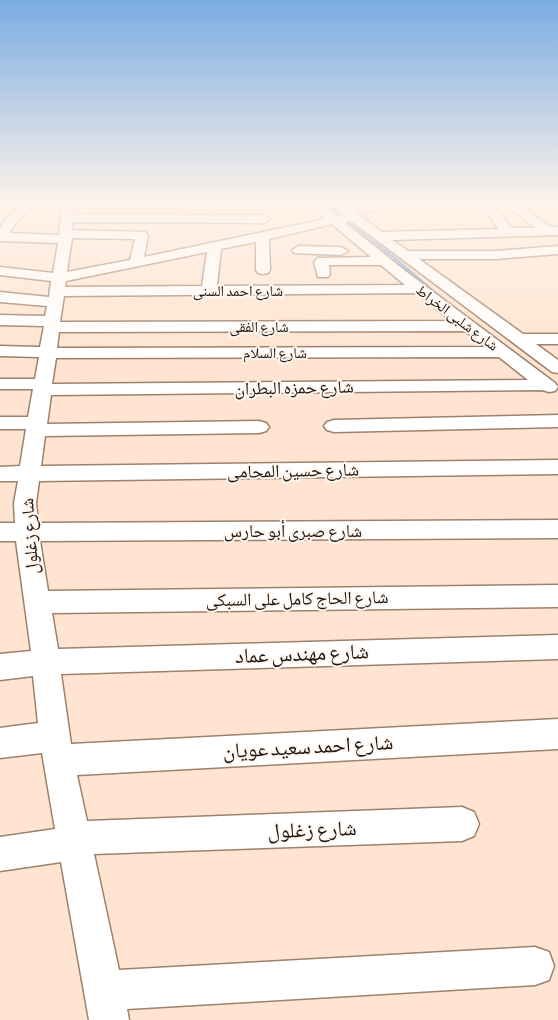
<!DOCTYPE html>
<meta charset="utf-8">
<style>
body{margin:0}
canvas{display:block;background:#ffe5d1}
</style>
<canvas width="558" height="1020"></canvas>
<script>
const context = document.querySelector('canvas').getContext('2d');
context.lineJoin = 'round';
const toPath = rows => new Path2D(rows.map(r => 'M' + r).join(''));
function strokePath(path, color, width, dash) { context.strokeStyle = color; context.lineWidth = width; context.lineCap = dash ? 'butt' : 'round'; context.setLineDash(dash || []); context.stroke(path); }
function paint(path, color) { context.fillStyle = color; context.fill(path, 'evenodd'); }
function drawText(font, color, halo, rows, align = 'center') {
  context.font = font + ' "Asap Condensed","Noto Naskh Arabic",sans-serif'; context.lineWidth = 4; context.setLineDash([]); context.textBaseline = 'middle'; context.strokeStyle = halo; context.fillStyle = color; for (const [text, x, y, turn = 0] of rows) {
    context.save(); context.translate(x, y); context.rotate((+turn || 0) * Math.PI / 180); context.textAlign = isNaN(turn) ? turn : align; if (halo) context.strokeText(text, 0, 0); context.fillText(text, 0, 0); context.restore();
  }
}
const streamFar1 = toPath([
 [329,204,346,221,392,256,442,299]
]);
const stream = toPath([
 [440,298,443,300]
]);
const minor = toPath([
 [23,204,36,204,16,223,9,233,59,235,62,204,74,204,73,214,264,215,270,219,264,223,73,222,72,230,145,232,148,236,144,257,325,219,311,204,323,204,337,216,343,214,336,204,420,204,414,208,355,212,382,232,499,229,483,207,487,204,493,204,511,228,535,228,505,204,519,204,550,227,558,227,558,235,392,240,408,251,496,251,558,246,558,254,496,259,419,259,523,334,558,334,558,344,536,344,558,360,558,373,552,372,350,220,344,222,404,270,555,383,558,387,555,391,549,392,542,390,51,395,47,424,259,421,266,423,269,427,266,431,259,433,45,436,41,466,558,460,558,474,39,481,36,503,38,523,558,520,558,538,40,541,48,591,558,585,558,607,52,613,58,649,558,635,558,659,61,674,71,744,558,719,558,749,77,775,87,821,462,807,474,812,479,824,474,836,462,841,94,854,119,970,535,947,549,952,554,966,549,980,535,985,127,1009,129,1020,89,1020,61,862,0,871,0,837,55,829,42,753,0,758,0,728,38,723,33,676,0,680,0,654,31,651,16,541,0,541,0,523,15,523,14,503,18,481,0,481,0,467,20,466,26,429,0,429,0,417,28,417,33,389,0,389,0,379,35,379,39,357,0,356,0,346,40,347,44,326,0,325,0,315,45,316,47,306,0,302,0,292,49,297,51,281,0,275,0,267,53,273,58,243,0,241,0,227,8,217,23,204],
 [332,224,371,257,318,258,314,262,318,277,328,277,330,274,329,265,381,265,405,285,217,286,221,249,256,242,256,270,258,273,263,274,268,273,270,270,269,239,332,224],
 [72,238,135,239,130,260,67,272,72,238],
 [207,252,202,286,65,287,66,281,207,252],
 [417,293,452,321,60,322,64,296,417,293],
 [465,331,486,347,57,348,59,332,465,331],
 [499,357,528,380,52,384,56,358,499,357],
 [299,246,341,247,348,251,341,255,294,253,292,250,299,246],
 [558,415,558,427,334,432,327,430,324,426,327,422,334,420,558,415]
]);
const farStreetnames = [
 ["شارع احمد السنى",238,291],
 ["شارع شلبى الخراط",457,318,37],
 ["شارع الفقى",259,327],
 ["شارع السلام",275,353]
];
const streetNames = [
 ["شارع حمزه البطران",294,388,-1],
 ["شارع حسين المحامى",293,471,-1],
 ["شارع صبرى أبو حارس",293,531],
 ["شارع زغلول",30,536,-94],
 ["شارع الحاج كامل على السبكى",297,599,-1]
];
const nearStreetnames = [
 ["شارع مهندس عماد",302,654,-2],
 ["شارع احمد سعيد عويان",308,747,-3],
 ["شارع زغلول",312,830,-2]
];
strokePath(streamFar1, '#76a1da', 3);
strokePath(stream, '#76a1da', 4);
strokePath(minor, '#9e816b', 3);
paint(minor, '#fff');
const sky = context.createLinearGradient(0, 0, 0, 347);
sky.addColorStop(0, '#7aace2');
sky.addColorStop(0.59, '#fff3ea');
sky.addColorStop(1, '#fff3ea00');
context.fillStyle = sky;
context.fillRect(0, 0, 558, 347);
drawText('15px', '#22170e', '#fdf6f1', farStreetnames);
drawText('18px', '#22170e', '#fdf6f1', streetNames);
drawText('21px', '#22170e', '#fdf6f1', nearStreetnames);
</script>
